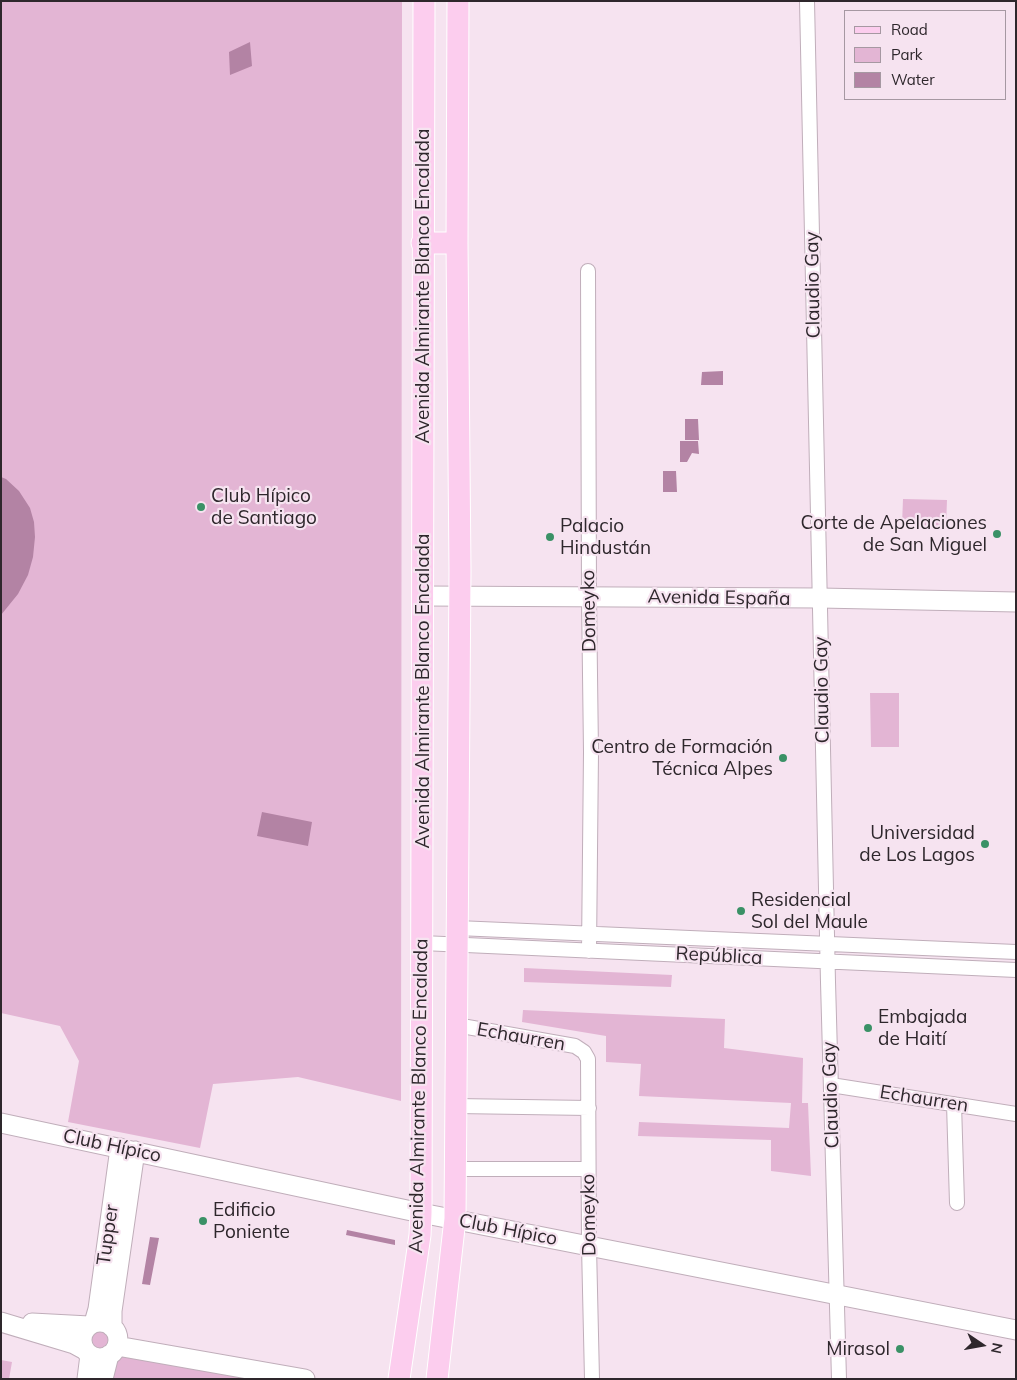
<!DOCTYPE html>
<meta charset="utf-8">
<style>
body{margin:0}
#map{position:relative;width:1017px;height:1380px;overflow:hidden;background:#f6e3f0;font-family:Mulish,sans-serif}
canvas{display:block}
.frame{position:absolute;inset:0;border:2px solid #2e272c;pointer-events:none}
.legend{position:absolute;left:844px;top:10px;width:162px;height:90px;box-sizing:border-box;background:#f6e3f0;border:1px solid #a698a2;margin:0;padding:6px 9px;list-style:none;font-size:15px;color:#2e272c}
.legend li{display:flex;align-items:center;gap:10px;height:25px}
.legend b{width:25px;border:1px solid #a698a2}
.north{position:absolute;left:957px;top:1320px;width:50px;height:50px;-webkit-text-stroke:4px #f6e3f0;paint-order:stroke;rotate:102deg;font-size:14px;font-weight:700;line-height:20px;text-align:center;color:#2e272c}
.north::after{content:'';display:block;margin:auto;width:18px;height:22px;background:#2e272c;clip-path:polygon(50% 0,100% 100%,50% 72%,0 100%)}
</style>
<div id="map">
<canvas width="1017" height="1380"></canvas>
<div class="frame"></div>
<ul class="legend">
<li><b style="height:6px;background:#fccdee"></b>Road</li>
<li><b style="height:14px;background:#e3b5d4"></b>Park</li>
<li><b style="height:14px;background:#b383a4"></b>Water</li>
</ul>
<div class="north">N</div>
</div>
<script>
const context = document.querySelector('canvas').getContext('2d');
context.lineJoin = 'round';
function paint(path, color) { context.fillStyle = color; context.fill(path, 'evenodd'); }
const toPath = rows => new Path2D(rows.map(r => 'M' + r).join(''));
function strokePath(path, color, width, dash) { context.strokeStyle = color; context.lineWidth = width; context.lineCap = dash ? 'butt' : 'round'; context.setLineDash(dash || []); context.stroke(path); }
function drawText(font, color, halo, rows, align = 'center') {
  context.font = font + ' Mulish,sans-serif'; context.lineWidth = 4.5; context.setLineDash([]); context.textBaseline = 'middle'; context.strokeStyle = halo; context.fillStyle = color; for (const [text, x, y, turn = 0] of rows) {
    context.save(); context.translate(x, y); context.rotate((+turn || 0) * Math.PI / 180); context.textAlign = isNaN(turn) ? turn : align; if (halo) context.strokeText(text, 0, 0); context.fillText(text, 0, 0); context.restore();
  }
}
const green = toPath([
 [1,1,402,1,401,1101,298,1077,213,1084,200,1148,68,1122,79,1061,60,1026,1,1013],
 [903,499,947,500,946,526,902,525],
 [870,693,899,693,899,747,871,747],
 [524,968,672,975,671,987,524,982],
 [523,1010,725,1019,724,1048,803,1058,802,1103,808,1103,811,1176,771,1171,771,1140,638,1136,639,1122,789,1128,791,1103,639,1096,641,1064,606,1062,606,1036,522,1022],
 '92 1340a9 9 0 1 1 18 0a9 9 0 1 1-18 0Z',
 [121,1356,126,1356,273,1379,111,1379,117,1359],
 [1,1360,12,1362,9,1379,1,1379]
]);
const water = toPath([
 [250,42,252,66,230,75,229,52],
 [723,371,723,385,701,385,702,372],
 [685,419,698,419,699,440,685,440],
 [680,441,698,441,699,454,692,453,687,462,680,462],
 [663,471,676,471,677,492,663,492],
 [1,477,6,479,19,491,30,508,34,522,35,537,33,557,28,575,18,594,1,615],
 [262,812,312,822,308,846,257,836],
 [347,1230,395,1240,395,1245,346,1235],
 [150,1237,159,1238,150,1285,142,1284]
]);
const street = toPath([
 [807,1,828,982,839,1379],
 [588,271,589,597,591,752,589,951],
 [457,928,1016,952],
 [422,943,1016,970],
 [456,1025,575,1046,584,1052,588,1059,589,1246,592,1379],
 [831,1085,1016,1114],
 [954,1104,957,1203],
 [456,1106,589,1108],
 [455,1169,588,1169]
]);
const secondary = toPath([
 [423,596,820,598,1016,602],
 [1,1123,421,1213,1016,1330],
 [1,1322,74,1344,85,1350],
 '82 1340a18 18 0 1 1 36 0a18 18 0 1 1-36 0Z',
 [32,1323,89,1326],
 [94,1323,98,1309,120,1148],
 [112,1327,112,1311,135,1151],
 [117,1346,305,1379],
 [87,1379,90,1355],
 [103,1379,109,1355]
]);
const primary = toPath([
 [422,243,457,243],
 [399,1379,420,1235,421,1213,424,1],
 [437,1379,455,1219,460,571,457,243,458,1]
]);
const markers = [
 [201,507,5,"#3a9166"],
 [997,534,5,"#3a9166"],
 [550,537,5,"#3a9166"],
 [783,758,5,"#3a9166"],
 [985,844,5,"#3a9166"],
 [741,911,5,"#3a9166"],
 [868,1028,5,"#3a9166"],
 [203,1221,5,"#3a9166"],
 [900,1349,5,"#3a9166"]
];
const streetNames = [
 ["Claudio Gay",813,285,-91],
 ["Avenida Almirante Blanco Encalada",423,286,-90],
 ["Avenida España",719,598,1],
 ["Domeyko",589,611,-91],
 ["Claudio Gay",822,690,-91],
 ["Avenida Almirante Blanco Encalada",423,691,-90],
 ["República",719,956,3],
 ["Echaurren",521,1037,10],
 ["Claudio Gay",831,1095,-92],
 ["Avenida Almirante Blanco Encalada",419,1096,-89],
 ["Echaurren",924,1099,9],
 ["Club Hípico",112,1146,12],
 ["Domeyko",589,1215,-91],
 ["Club Hípico",508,1230,11],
 ["Tupper",108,1235,-82]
];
const poiNames = [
 ["Club Hípico",211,496],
 ["de Santiago",211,518],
 ["Corte de Apelaciones",987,523,"right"],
 ["de San Miguel",987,545,"right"],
 ["Palacio",560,526],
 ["Hindustán",560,548],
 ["Centro de Formación",773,747,"right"],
 ["Técnica Alpes",773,769,"right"],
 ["Universidad",975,833,"right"],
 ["de Los Lagos",975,855,"right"],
 ["Residencial",751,900],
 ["Sol del Maule",751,922],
 ["Embajada",878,1017],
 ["de Haití",878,1039],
 ["Edificio",213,1210],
 ["Poniente",213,1232],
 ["Mirasol",890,1349,"right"]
];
paint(green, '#e3b5d4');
paint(water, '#b383a4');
strokePath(street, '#c0aeba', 16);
strokePath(secondary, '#c0aeba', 21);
strokePath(primary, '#fff', 23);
strokePath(street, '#fff', 14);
strokePath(secondary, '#fff', 19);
strokePath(primary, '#fccdee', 21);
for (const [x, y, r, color] of markers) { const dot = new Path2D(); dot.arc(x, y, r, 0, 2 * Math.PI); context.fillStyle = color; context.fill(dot); strokePath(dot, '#f6e3f0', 2); }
drawText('19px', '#2e272c', '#f6e3f0', streetNames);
drawText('19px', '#2e272c', '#f6e3f0', poiNames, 'left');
</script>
